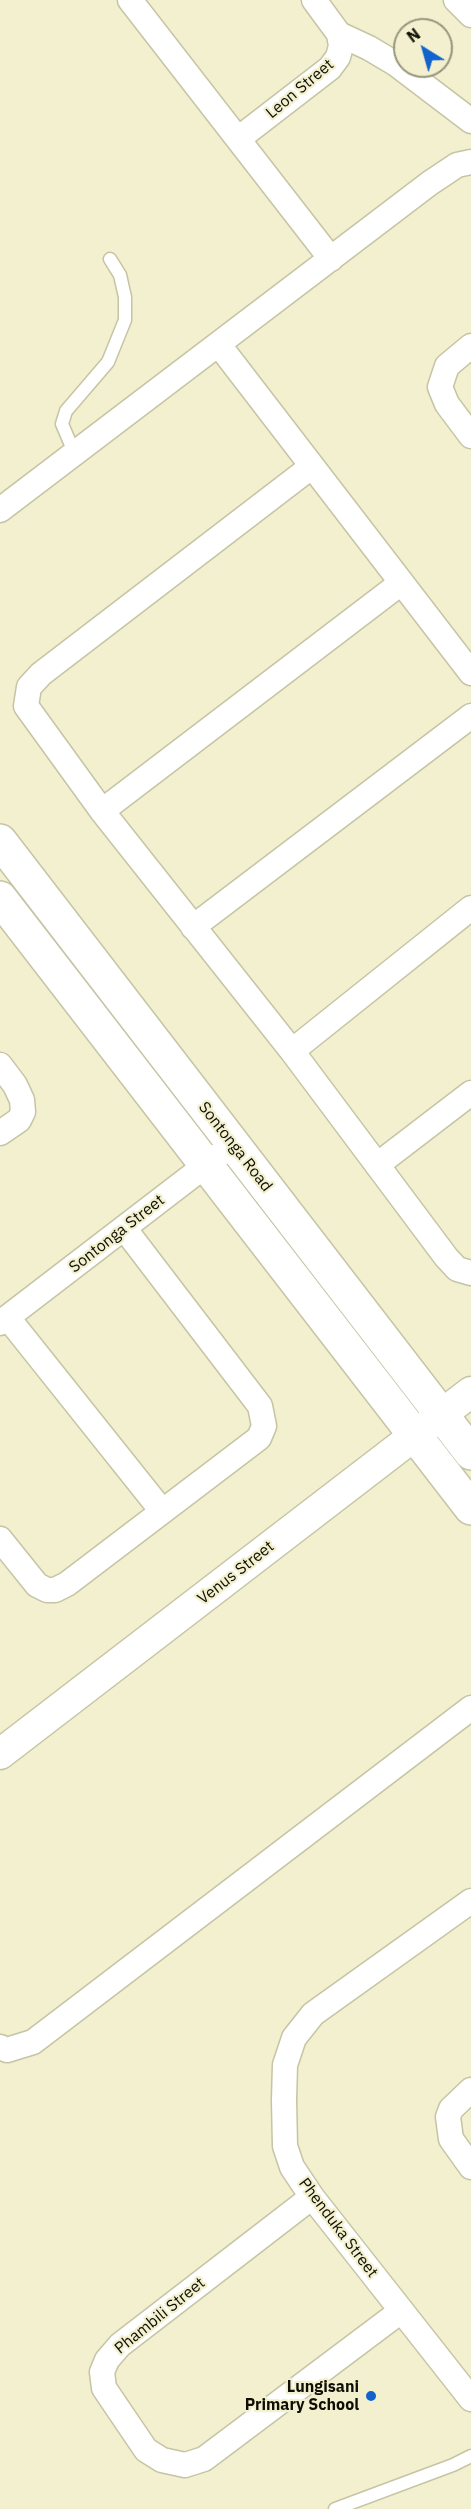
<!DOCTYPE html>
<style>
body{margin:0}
#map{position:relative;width:471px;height:2509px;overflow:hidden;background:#f2f0ce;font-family:"IBM Plex Sans",sans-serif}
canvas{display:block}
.north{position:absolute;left:393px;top:18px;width:60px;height:60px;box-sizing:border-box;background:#f2f0ce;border:2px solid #97967d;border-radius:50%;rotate:323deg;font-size:16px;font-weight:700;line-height:24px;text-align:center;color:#0f0e04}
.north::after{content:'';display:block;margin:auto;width:21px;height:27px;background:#1263cd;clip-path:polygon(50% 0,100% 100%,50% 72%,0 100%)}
</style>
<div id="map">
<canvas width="471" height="2509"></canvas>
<div class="north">N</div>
</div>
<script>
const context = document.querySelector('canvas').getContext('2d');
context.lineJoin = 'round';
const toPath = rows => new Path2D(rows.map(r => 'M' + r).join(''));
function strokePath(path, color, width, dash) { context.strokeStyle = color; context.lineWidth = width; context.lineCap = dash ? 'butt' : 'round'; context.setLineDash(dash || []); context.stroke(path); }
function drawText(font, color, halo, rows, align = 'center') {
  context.font = font + ' "IBM Plex Sans",sans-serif'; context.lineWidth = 4.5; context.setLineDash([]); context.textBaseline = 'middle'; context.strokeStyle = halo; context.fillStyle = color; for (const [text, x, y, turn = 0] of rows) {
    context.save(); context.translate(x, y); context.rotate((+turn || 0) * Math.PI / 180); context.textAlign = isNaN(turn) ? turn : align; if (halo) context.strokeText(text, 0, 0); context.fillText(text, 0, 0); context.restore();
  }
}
const service = toPath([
 [74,452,62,424,66,411,108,362,125,320,125,297,120,275,110,259],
 [335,2509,453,2465,471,2456]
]);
const minor = toPath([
 [130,0,331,259],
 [456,0,471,15],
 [339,34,369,48,396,64,471,121],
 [238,139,330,68,338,57,341,46,339,34,314,0],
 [219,345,471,673],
 [471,346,447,366,440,387,447,404,471,436],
 [311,467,41,674,29,687,26,706,102,811,292,1051,446,1257,457,1269,471,1273],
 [0,510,430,183,457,165,471,162],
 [102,811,401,583],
 [193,927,471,716],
 [292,1051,471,908],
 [0,1065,15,1085,22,1100,23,1112,19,1120,0,1133],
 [377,1165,471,1093],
 [8,1318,162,1511],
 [0,1323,219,1155],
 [0,1539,37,1585,47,1590,55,1590,67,1584,259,1438,264,1426,260,1406,124,1228],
 [471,1901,313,2014,294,2038,285,2065,284,2100,285,2146,292,2167,312,2197,471,2399],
 [0,2047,7,2050,33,2042,471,1708],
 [471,2090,451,2109,448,2117,451,2139,471,2167],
 [312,2197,120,2345,107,2360,102,2372,104,2388,146,2450,162,2460,185,2465,204,2459,401,2311]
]);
const tertiary = toPath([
 [0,1754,471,1392]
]);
const secondary = toPath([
 [0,841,471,1453],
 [0,898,471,1508]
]);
const markers = [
 [371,2396,6,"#1263cd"]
];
const streetNames = [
 ["Leon Street",300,89,-40],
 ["Sontonga Road",235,1147,52],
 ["Sontonga Street",117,1234,-38],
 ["Venus Street",236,1573,-38],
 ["Phenduka Street",338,2228,53],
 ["Phambili Street",160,2316,-39]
];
const poiNames = [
 ["Lungisani",359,2387],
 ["Primary School",359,2405]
];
strokePath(service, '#c6c4a4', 15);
strokePath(minor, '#c6c4a4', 27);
strokePath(tertiary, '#c6c4a4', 33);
strokePath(secondary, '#c6c4a4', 36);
strokePath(service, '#fff', 12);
strokePath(minor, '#fff', 24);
strokePath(tertiary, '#fff', 30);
strokePath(secondary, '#fff', 33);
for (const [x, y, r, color] of markers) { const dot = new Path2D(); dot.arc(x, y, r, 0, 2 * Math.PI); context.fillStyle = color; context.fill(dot); strokePath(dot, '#f2f0ce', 2); }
drawText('16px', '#0f0e04', '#f2f0ce', streetNames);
drawText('bold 16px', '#0f0e04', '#f2f0ce', poiNames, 'right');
</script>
